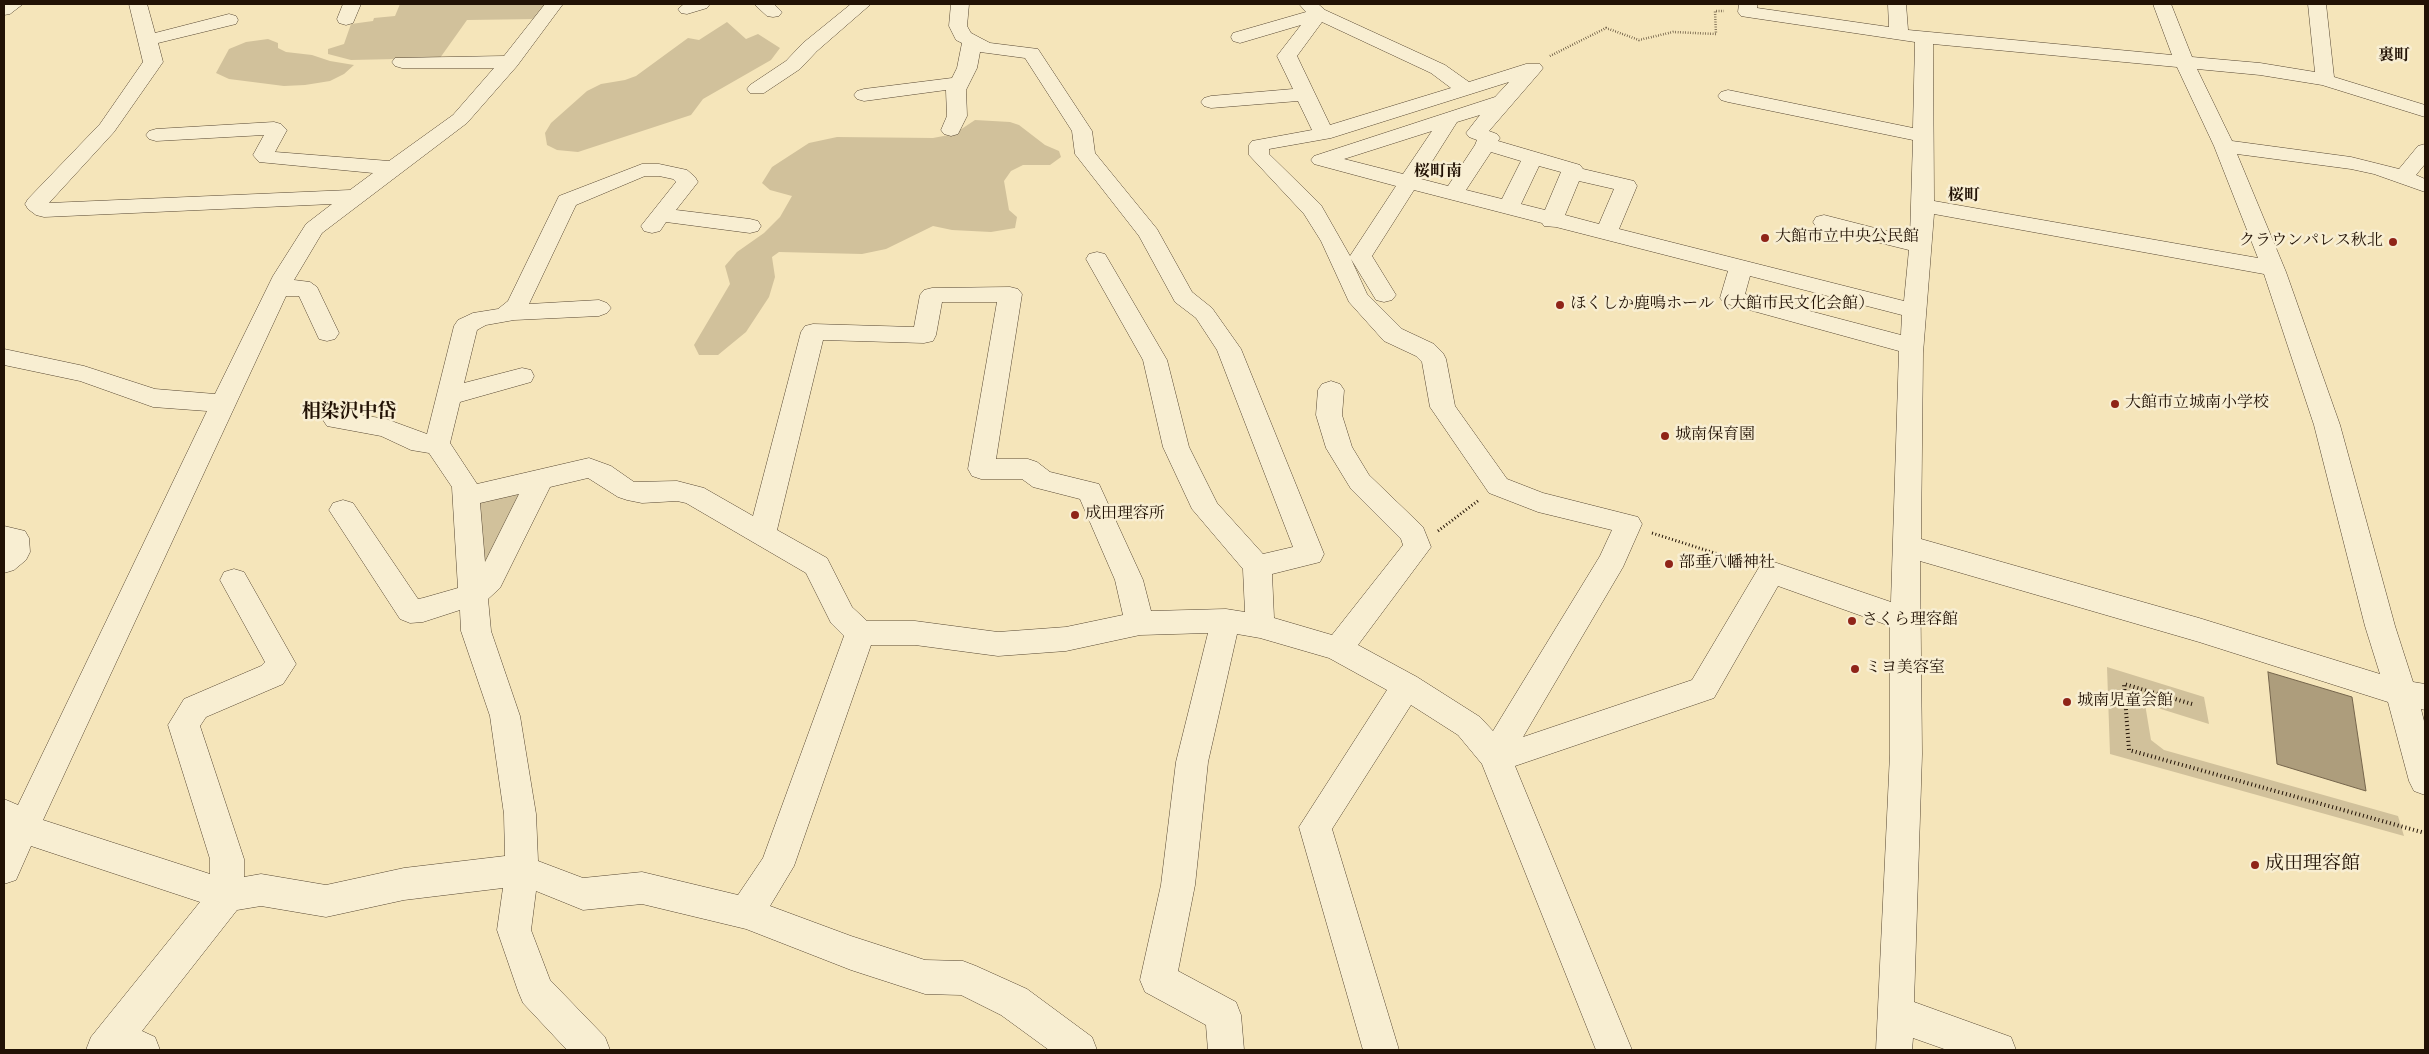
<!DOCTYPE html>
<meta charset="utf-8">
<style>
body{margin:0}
#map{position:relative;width:2429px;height:1054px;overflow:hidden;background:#f5e5ba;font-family:"IM FELL Double Pica",serif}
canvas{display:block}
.frame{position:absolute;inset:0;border:5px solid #221205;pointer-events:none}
</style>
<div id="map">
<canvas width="2429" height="1054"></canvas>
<div class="frame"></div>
</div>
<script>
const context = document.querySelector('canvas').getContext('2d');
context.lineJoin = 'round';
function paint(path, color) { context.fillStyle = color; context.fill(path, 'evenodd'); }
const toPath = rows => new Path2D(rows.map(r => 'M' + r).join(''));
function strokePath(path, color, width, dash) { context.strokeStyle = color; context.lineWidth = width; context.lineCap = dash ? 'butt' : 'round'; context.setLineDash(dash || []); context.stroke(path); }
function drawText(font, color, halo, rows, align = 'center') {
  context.font = font + ' "IM FELL Double Pica","Noto Serif JP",serif'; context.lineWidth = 5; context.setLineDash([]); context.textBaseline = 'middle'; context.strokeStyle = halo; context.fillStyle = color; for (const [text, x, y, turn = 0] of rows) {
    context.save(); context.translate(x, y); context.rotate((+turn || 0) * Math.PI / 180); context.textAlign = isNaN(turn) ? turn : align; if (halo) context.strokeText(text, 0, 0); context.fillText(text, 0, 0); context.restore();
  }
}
const green = toPath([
 [400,4,550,4,538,19,467,20,440,58,351,60,328,54,328,49,344,44,351,24,373,21,374,18,395,16],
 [727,22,746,39,758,34,780,48,771,60,703,99,691,115,578,152,557,150,547,145,545,133,551,123,587,91,601,84,625,80,636,76,688,38,699,40],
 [268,39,278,43,278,48,286,52,312,55,330,61,354,65,344,74,330,81,305,85,284,86,229,79,216,73,229,49,246,42],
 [975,120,1010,122,1019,125,1045,145,1059,151,1061,157,1050,165,1023,165,1011,171,1004,181,1009,210,1017,217,1015,228,991,232,952,230,933,226,886,249,862,254,779,252,772,257,775,277,769,297,746,332,718,355,699,355,694,345,730,284,725,266,737,252,764,233,780,217,792,196,770,190,762,183,772,167,809,143,837,137,933,138,954,134],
 [527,487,494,559,476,561,472,506,484,498],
 [2107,667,2204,697,2209,724,2145,704,2151,740,2164,750,2398,816,2404,836,2110,754]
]);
const water = toPath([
 [2268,672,2352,697,2366,791,2277,764,2268,672]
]);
const pathFar2 = toPath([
 [1550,56,1606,28,1639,40,1673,32,1716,34,1715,11,1724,11]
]);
const pathFar1 = toPath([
 [1438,531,1479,500],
 [1652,533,1746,563]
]);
const path = toPath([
 [2192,704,2124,684,2129,750,2425,833]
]);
const minor = toPath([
 [4,4,23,4,10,14,4,15,4,4],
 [129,4,147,4,155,33,229,14,236,16,238,20,236,24,158,43,163,62,114,132,49,203,350,190,373,173,259,162,253,155,264,135,156,141,149,139,146,135,149,131,156,129,274,122,281,124,287,130,275,152,389,161,453,115,494,68,402,68,395,66,392,62,395,58,504,56,545,4,563,4,517,66,467,123,322,233,294,280,310,282,317,287,339,333,335,339,327,341,319,339,299,296,286,296,43,820,210,874,210,859,168,725,184,699,261,666,265,662,220,580,224,572,234,569,244,572,296,664,283,684,206,717,200,726,244,859,244,877,261,874,326,885,404,868,505,856,504,814,490,716,461,631,460,610,423,622,410,623,400,619,329,510,333,503,343,500,353,503,418,599,423,598,458,588,452,487,429,453,411,450,381,436,327,426,323,420,327,414,336,411,386,419,427,434,454,326,458,320,473,313,498,309,508,301,559,196,642,164,659,164,687,170,695,177,698,182,676,210,750,219,758,221,761,226,758,231,750,233,666,222,660,231,652,233,644,231,641,226,676,182,673,179,659,176,645,176,576,205,529,304,599,300,607,303,611,308,607,313,599,316,514,320,486,325,477,330,464,383,522,368,531,370,534,376,531,382,460,402,450,443,477,484,589,458,611,466,634,482,677,481,704,488,753,516,801,332,805,326,813,324,914,327,920,295,924,290,932,288,1010,287,1018,289,1022,294,996,459,1028,459,1037,462,1050,472,1099,484,1143,580,1151,611,1226,609,1245,612,1243,569,1192,509,1163,447,1143,360,1086,259,1089,254,1097,252,1105,254,1167,360,1189,447,1217,503,1263,554,1293,547,1217,350,1196,318,1175,302,1139,236,1075,154,1072,131,1025,58,980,52,977,68,966,90,967,116,958,134,951,136,944,134,941,130,947,116,946,90,864,101,857,99,854,95,857,91,864,89,952,78,957,68,962,43,956,40,949,26,951,4,969,4,967,26,971,33,990,43,1038,49,1092,131,1095,153,1157,229,1192,292,1212,308,1241,349,1324,554,1320,562,1272,574,1274,618,1332,635,1403,545,1401,539,1351,489,1326,448,1316,415,1318,390,1322,384,1331,381,1340,384,1344,390,1342,415,1352,447,1369,475,1423,527,1431,547,1358,645,1417,677,1480,717,1493,731,1600,556,1612,530,1538,512,1489,493,1430,407,1422,362,1416,356,1384,341,1349,302,1321,241,1304,214,1249,155,1249,145,1252,141,1312,130,1298,101,1211,108,1204,106,1201,102,1204,98,1211,96,1293,89,1277,56,1301,25,1240,43,1233,41,1231,37,1233,33,1306,12,1299,4,1318,4,1325,10,1445,65,1469,82,1526,64,1540,64,1543,68,1540,72,1489,131,1497,134,1500,138,1498,141,1580,165,1583,169,1634,181,1637,186,1619,229,1904,301,1909,250,1816,227,1813,222,1816,217,1824,215,1910,237,1913,140,1728,102,1721,100,1718,96,1721,92,1728,90,1913,128,1915,42,1747,17,1741,16,1738,12,1739,4,1757,4,1757,8,1889,27,1888,4,1906,4,1908,30,2172,55,2153,4,2171,4,2192,57,2260,63,2315,72,2308,4,2326,4,2334,77,2425,105,2425,117,2322,85,2260,75,2197,69,2232,141,2351,157,2399,169,2418,146,2425,144,2425,164,2416,175,2425,179,2425,192,2374,174,2351,169,2237,154,2286,272,2340,425,2395,626,2413,682,2425,684,2425,710,2421,709,2425,725,2425,795,2414,791,2409,781,2388,702,2199,642,1920,561,1922,754,1914,1002,2011,1037,2016,1050,1947,1050,1913,1038,1912,1050,1876,1050,1890,754,1890,626,1778,586,1714,698,1515,766,1632,1050,1596,1050,1482,764,1458,735,1411,705,1332,829,1399,1050,1363,1050,1299,827,1387,690,1329,658,1260,638,1237,634,1208,762,1195,885,1178,971,1236,1002,1241,1015,1244,1050,1208,1050,1206,1025,1145,992,1140,980,1161,885,1176,762,1208,633,1140,635,1066,651,998,656,915,645,871,645,794,866,770,906,851,936,925,960,963,961,976,966,1027,989,1092,1037,1097,1050,1049,1050,1001,1015,961,995,925,994,851,970,746,929,642,904,583,910,536,891,531,930,550,980,605,1037,610,1050,567,1050,523,1003,518,991,497,930,503,888,404,900,326,917,261,906,237,910,142,1031,155,1037,160,1050,86,1050,91,1037,200,902,31,846,16,880,4,884,4,799,18,805,207,411,153,407,80,381,4,365,4,349,84,366,155,389,215,394,273,276,306,224,332,204,44,217,36,215,28,209,25,204,28,199,100,124,143,62,129,4],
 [1322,22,1431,73,1451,88,1330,125,1297,56,1322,22],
 [1933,44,2177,67,2214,146,2258,258,1934,201,1933,44],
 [1509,82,1495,97,1314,156,1311,160,1314,164,1396,186,1350,256,1321,205,1269,154,1269,149,1331,138,1509,82],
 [1480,115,1466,133,1469,137,1477,140,1475,145,1448,186,1421,179,1457,122,1480,115],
 [1432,131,1403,174,1344,159,1432,131],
 [1491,152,1521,161,1502,199,1466,190,1491,152],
 [1539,166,1561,172,1545,210,1521,204,1539,166],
 [1579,181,1614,189,1599,224,1565,215,1579,181],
 [1414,190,1542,223,1544,226,1556,227,1728,271,1720,298,1724,303,1899,351,1891,602,1771,561,1761,564,1692,680,1523,737,1623,567,1642,524,1638,517,1543,493,1507,479,1455,406,1446,359,1443,353,1434,344,1402,329,1367,294,1351,259,1376,300,1384,302,1392,300,1396,295,1372,256,1414,190],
 [1934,214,2264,274,2314,425,2365,626,2380,674,2199,618,1921,539,1923,353,1934,214],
 [1750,276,1902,315,1901,335,1745,294,1750,276],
 [942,302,997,302,968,469,972,476,981,479,1022,479,1033,487,1080,499,1115,580,1123,615,1066,627,998,632,915,621,867,621,852,607,827,558,777,530,823,340,924,343,933,341,936,335,942,302],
 [588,478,618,497,627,500,642,503,677,501,686,503,806,573,831,623,844,636,763,858,738,895,642,872,583,878,538,861,536,814,520,716,491,631,488,599,500,588,550,487,588,478],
 [519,494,485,562,480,503,519,494],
 [343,4,361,4,353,23,346,25,339,23,337,19,343,4],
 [684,4,710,4,707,8,687,14,681,13,678,9,684,4],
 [754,4,774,4,782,12,779,16,773,17,767,16,754,4],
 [851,4,871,4,817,51,800,69,764,93,750,93,747,89,750,85,786,61,803,43,851,4],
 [4,526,25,531,29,538,30,552,26,560,14,570,4,573,4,526]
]);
const markers = [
 [1765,238,5,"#8f2418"],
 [2393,242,5,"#8f2418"],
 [1560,305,5,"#8f2418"],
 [2115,404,5,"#8f2418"],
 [1665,436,5,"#8f2418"],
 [1075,515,5,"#8f2418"],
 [1669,564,5,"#8f2418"],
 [1852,621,5,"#8f2418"],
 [1855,669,5,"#8f2418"],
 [2067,702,5,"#8f2418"],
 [2255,865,5,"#8f2418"]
];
const farQuarternames = [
 ["裏町",2394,57],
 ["桜町南",1438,173],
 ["桜町",1964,197]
];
const poiNames = [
 ["大館市立中央公民館",1775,238],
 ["クラウンパレス秋北",2383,242,"right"],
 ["ほくしか鹿鳴ホール（大館市民文化会館）",1570,305],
 ["大館市立城南小学校",2125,404],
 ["城南保育園",1675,436],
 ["成田理容所",1085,515],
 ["部垂八幡神社",1679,564],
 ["さくら理容館",1862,621],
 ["ミヨ美容室",1865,669],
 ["城南児童会館",2077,702]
];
const quarterNames = [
 ["相染沢中岱",349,413]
];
const nearPoinames = [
 ["成田理容館",2265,865]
];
paint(green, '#d1c19b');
paint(water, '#ad9d7c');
strokePath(water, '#75654c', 1);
strokePath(minor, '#574732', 1);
strokePath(pathFar2, '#221205', 2.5, [0.5, 2]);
strokePath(pathFar1, '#221205', 3, [1, 2.5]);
strokePath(path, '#221205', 4, [1, 3]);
paint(minor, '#f8eed2');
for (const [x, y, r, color] of markers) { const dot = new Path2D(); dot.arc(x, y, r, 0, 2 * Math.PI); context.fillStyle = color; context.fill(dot); strokePath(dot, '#f8eed2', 2); }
drawText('bold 16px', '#221205', '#f8eed2', farQuarternames);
drawText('16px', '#221205', '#f8eed2', poiNames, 'left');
drawText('bold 19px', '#221205', '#f8eed2', quarterNames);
drawText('19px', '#221205', '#f8eed2', nearPoinames, 'left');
</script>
